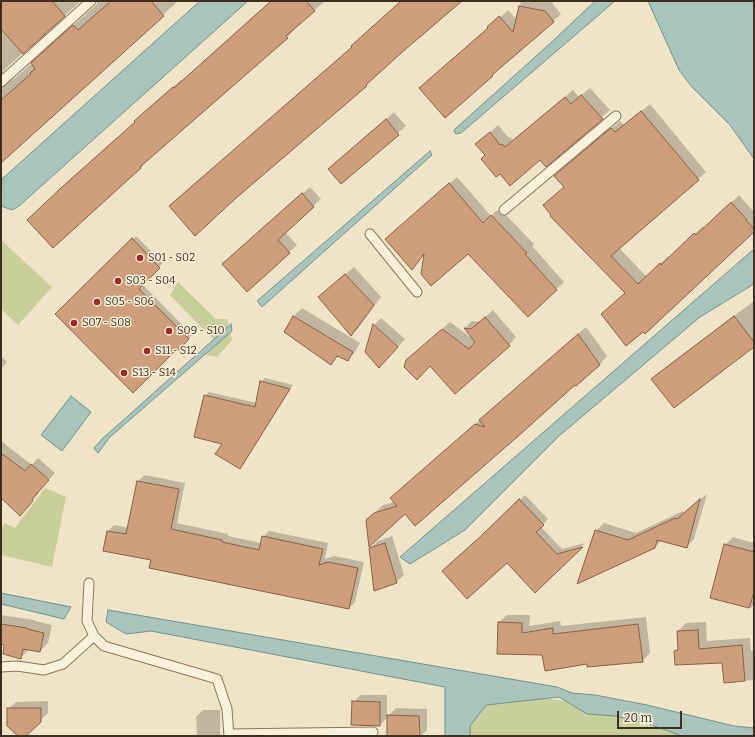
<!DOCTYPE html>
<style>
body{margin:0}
#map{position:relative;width:755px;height:737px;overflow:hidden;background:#f0e4c8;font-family:Bitter,serif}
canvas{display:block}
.frame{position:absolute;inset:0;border:2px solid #3d2e20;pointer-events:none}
.scale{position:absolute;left:617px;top:711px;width:65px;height:18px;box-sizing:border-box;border:2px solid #3d2e20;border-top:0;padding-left:5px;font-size:12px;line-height:14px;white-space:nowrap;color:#3d2e20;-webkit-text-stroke:3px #f7eed8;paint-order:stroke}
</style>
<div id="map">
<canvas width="755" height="737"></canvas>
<div class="frame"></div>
<div class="scale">20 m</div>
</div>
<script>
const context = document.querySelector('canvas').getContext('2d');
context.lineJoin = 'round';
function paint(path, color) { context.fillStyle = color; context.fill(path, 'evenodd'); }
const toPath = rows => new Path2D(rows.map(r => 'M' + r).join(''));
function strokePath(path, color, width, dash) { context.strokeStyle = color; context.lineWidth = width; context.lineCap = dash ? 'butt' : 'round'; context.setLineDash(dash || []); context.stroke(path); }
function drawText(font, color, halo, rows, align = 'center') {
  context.font = font + ' Bitter,serif'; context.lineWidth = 3; context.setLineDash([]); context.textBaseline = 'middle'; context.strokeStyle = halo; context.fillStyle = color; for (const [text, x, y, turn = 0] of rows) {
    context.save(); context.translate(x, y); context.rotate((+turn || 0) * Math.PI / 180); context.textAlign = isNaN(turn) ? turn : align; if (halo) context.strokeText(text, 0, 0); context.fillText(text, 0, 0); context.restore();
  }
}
const green = toPath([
 [1,240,52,287,18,325,1,309],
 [178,282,216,319,227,319,232,340,217,357,206,355,213,339,170,295],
 [45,488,66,497,52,567,1,555,1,529,5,523,15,528],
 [461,684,650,715,754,734,754,736,460,736]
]);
const water = toPath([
 [200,1,248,1,19,206,12,210,1,206,2,179,200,1],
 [595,1,615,1,461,133,456,134,455,133,454,130,555,39,595,1],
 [648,1,754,1,754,159,730,125,692,87,679,70,648,1],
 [430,151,432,155,262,307,257,301,430,151],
 [754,249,754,284,700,317,559,436,465,530,410,564,400,557,754,249],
 [231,324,232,331,110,437,98,453,94,448,102,439,231,324],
 [71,396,91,412,62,451,41,435,71,396],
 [1,593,71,607,64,619,1,604,1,593],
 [108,610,557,687,572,693,595,695,647,705,734,726,754,728,754,736,682,736,646,723,615,716,587,714,559,697,486,705,470,726,470,736,445,736,445,687,151,631,126,634,106,622,108,610]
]);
const shadow = toPath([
 [1,1,81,1,4,70,3,72,4,78,8,80,14,79,97,4,97,1,178,1,111,62,104,70,1,160],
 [271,1,325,1,294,28,295,29,287,37,148,159,141,168,53,246,36,212,71,179,136,122,143,113,181,80,182,81],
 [521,1,554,1,552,3,561,14,445,117,489,28,508,10,517,20],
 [590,88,610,110,546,165,540,158,486,155,477,144,498,125,509,138,510,137,513,140,573,90,579,97],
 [650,104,706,172,619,248,647,277,668,256,669,258,703,226,705,228,739,195,754,212,754,230,626,293,565,186,555,176,620,121,624,125],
 [394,112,406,126,341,182,337,162],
 [457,177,491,216,496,211,502,211,534,244,532,246,564,282,528,316,468,253,426,253,412,268,394,232],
 [310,187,321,199,285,232,297,245,247,291,231,257],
 [136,236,163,263,142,284,192,335,178,349,56,314],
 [354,267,381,297,359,327,351,335,327,290],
 [754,301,754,347,652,379,658,373],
 [302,308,360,343,355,352,348,360,338,356,333,361,285,332,294,316],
 [493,310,516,337,509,345,430,365,407,360,450,322,473,339,465,328,472,321,480,322],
 [381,318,405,339,386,360,366,352,374,325],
 [586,327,607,356,600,364,576,385,575,383,405,513,367,520,383,505,395,502,399,491],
 [1,356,7,362,1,369],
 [265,378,293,385,243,464,224,443,205,396,209,392,257,403,261,382],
 [1,441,32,465,38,458,55,473,38,492,39,493,27,507,1,474],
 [145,475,185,483,177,523,228,534,228,536,261,543,263,537,269,531,328,543,325,559,334,556,364,562,355,602,349,608,152,559,104,550,108,531,114,525,129,528,138,481],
 [707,494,694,539,687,547,662,540,655,547,578,582,596,531,604,523,636,533,683,511,684,513],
 [525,495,548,519,541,527,562,549,585,543,535,591,507,562,488,531],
 [392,536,404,575,396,582,370,548,378,541],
 [733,537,754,543,754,605,751,608,711,597,725,545],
 [1,615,34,620,35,621,52,625,48,643,40,651,29,650,21,657,6,644,1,643],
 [507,615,530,615,529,626,560,621,561,626,646,617,650,653,642,661,587,663,543,654,499,622],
 [706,622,707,641,750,638,751,651,754,651,754,680,725,682,723,662,675,651,679,647,678,631,686,623],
 [361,695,387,695,387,717,396,708,427,709,427,730,421,736,388,736,388,717,380,725,353,702],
 [48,701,48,713,24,736,19,736,8,709,16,702],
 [203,710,220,710,220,736,197,736,196,717]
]);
const building = toPath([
 [1,1,52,1,65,16,23,54,1,29,1,1],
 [111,1,151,1,164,16,1,163,1,100,31,74,30,73,35,69,31,63,73,25,78,30,111,1],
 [271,1,306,1,315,11,286,36,288,38,140,167,141,168,53,248,27,220,62,187,135,122,134,121,173,87,174,88,271,1],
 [401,1,462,1,400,54,366,85,367,86,235,199,195,236,169,206,352,47,351,46,362,36,401,1],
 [519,6,545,11,554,22,492,75,493,76,445,118,419,88,488,28,487,27,499,16,513,32,519,6],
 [581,95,603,119,546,167,540,160,510,186,500,174,496,177,481,159,485,155,475,144,490,132,500,145,502,144,505,147,565,97,571,104,581,95],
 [641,111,699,180,611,256,638,284,660,263,661,265,694,233,696,235,731,202,747,220,746,220,754,229,754,232,645,334,643,332,626,346,601,314,625,293,550,216,551,215,543,205,564,187,554,176,611,128,615,132,641,111],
 [386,119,399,135,341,184,328,169,386,119],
 [449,183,483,223,491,215,527,253,525,254,557,290,528,317,468,254,431,286,421,274,424,254,412,270,385,239,449,183],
 [302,193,314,207,278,240,290,253,247,292,222,264,302,193],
 [132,238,160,268,139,289,189,339,178,351,176,350,133,393,55,314,132,238],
 [345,274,374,305,351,336,318,297,345,274],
 [293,316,353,352,348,361,337,356,331,365,284,332,293,316],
 [734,316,754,342,754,347,674,408,651,379,734,316],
 [485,317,510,346,455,394,430,366,417,380,404,367,406,360,442,329,469,349,475,342,464,328,471,329,485,317],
 [373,324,398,347,379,368,365,352,373,324],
 [578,334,600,365,576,386,575,385,524,431,415,526,405,514,369,547,366,520,374,513,397,506,390,498,475,424,485,427,479,420,578,334],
 [260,381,290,389,240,469,215,454,222,444,194,437,204,395,255,407,260,381],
 [1,453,25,471,31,464,49,480,32,499,33,501,20,516,1,498,1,453],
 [137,481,179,489,171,529,222,540,222,542,259,550,262,536,323,549,319,565,328,562,358,568,349,609,149,568,151,560,103,551,107,531,126,534,137,481],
 [519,499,544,525,536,532,557,554,583,547,535,593,507,563,467,599,442,571,482,535,519,499],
 [700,499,687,548,657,540,655,548,577,584,595,530,628,540,675,518,677,519,700,499],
 [385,543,397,583,374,591,369,548,385,543],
 [724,544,754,552,754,592,749,608,710,598,724,544],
 [498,622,522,623,522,633,553,628,553,634,638,624,643,662,587,667,587,664,545,671,542,655,497,654,498,622],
 [1,624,27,628,27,629,44,633,40,652,23,649,21,659,3,654,4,645,1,644,1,624],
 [698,630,699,649,742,645,745,681,724,683,722,663,675,665,674,651,678,650,677,631,698,630],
 [352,701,380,702,380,726,351,725,352,701],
 [7,708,41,708,41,722,26,736,18,736,7,726,7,708],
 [387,715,419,716,420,736,387,736,387,715]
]);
const service = toPath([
 [1,82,91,1],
 [504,210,616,116],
 [370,234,417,292],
 [89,583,87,621,94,636,104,646,217,679,227,709,229,736],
 [1,667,17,666,44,670,63,664,94,636],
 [229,734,373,732]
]);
const markers = [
 [140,258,4,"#9e2a2b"],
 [118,281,4,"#9e2a2b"],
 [97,302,4,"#9e2a2b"],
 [74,323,4,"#9e2a2b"],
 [169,331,4,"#9e2a2b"],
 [147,351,4,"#9e2a2b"],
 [124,373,4,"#9e2a2b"]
];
const poiNames = [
 ["S01 - S02",148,258],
 ["S03 - S04",126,281],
 ["S05 - S06",105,302],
 ["S07 - S08",82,323],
 ["S09 - S10",177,331],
 ["S11 - S12",155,351],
 ["S13 - S14",132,373]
];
paint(green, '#c9cf9b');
paint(water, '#a9c4bc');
strokePath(water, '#6f938a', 1);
paint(shadow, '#0003');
paint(building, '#cf9f7d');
strokePath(building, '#8d5f41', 1);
strokePath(service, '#8d765c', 11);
strokePath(service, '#faf1dc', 9);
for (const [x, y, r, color] of markers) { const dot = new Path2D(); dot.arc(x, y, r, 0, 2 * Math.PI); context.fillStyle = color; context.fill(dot); strokePath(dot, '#f7eed8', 1.5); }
drawText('11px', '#3d2e20', '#f7eed8', poiNames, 'left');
</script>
